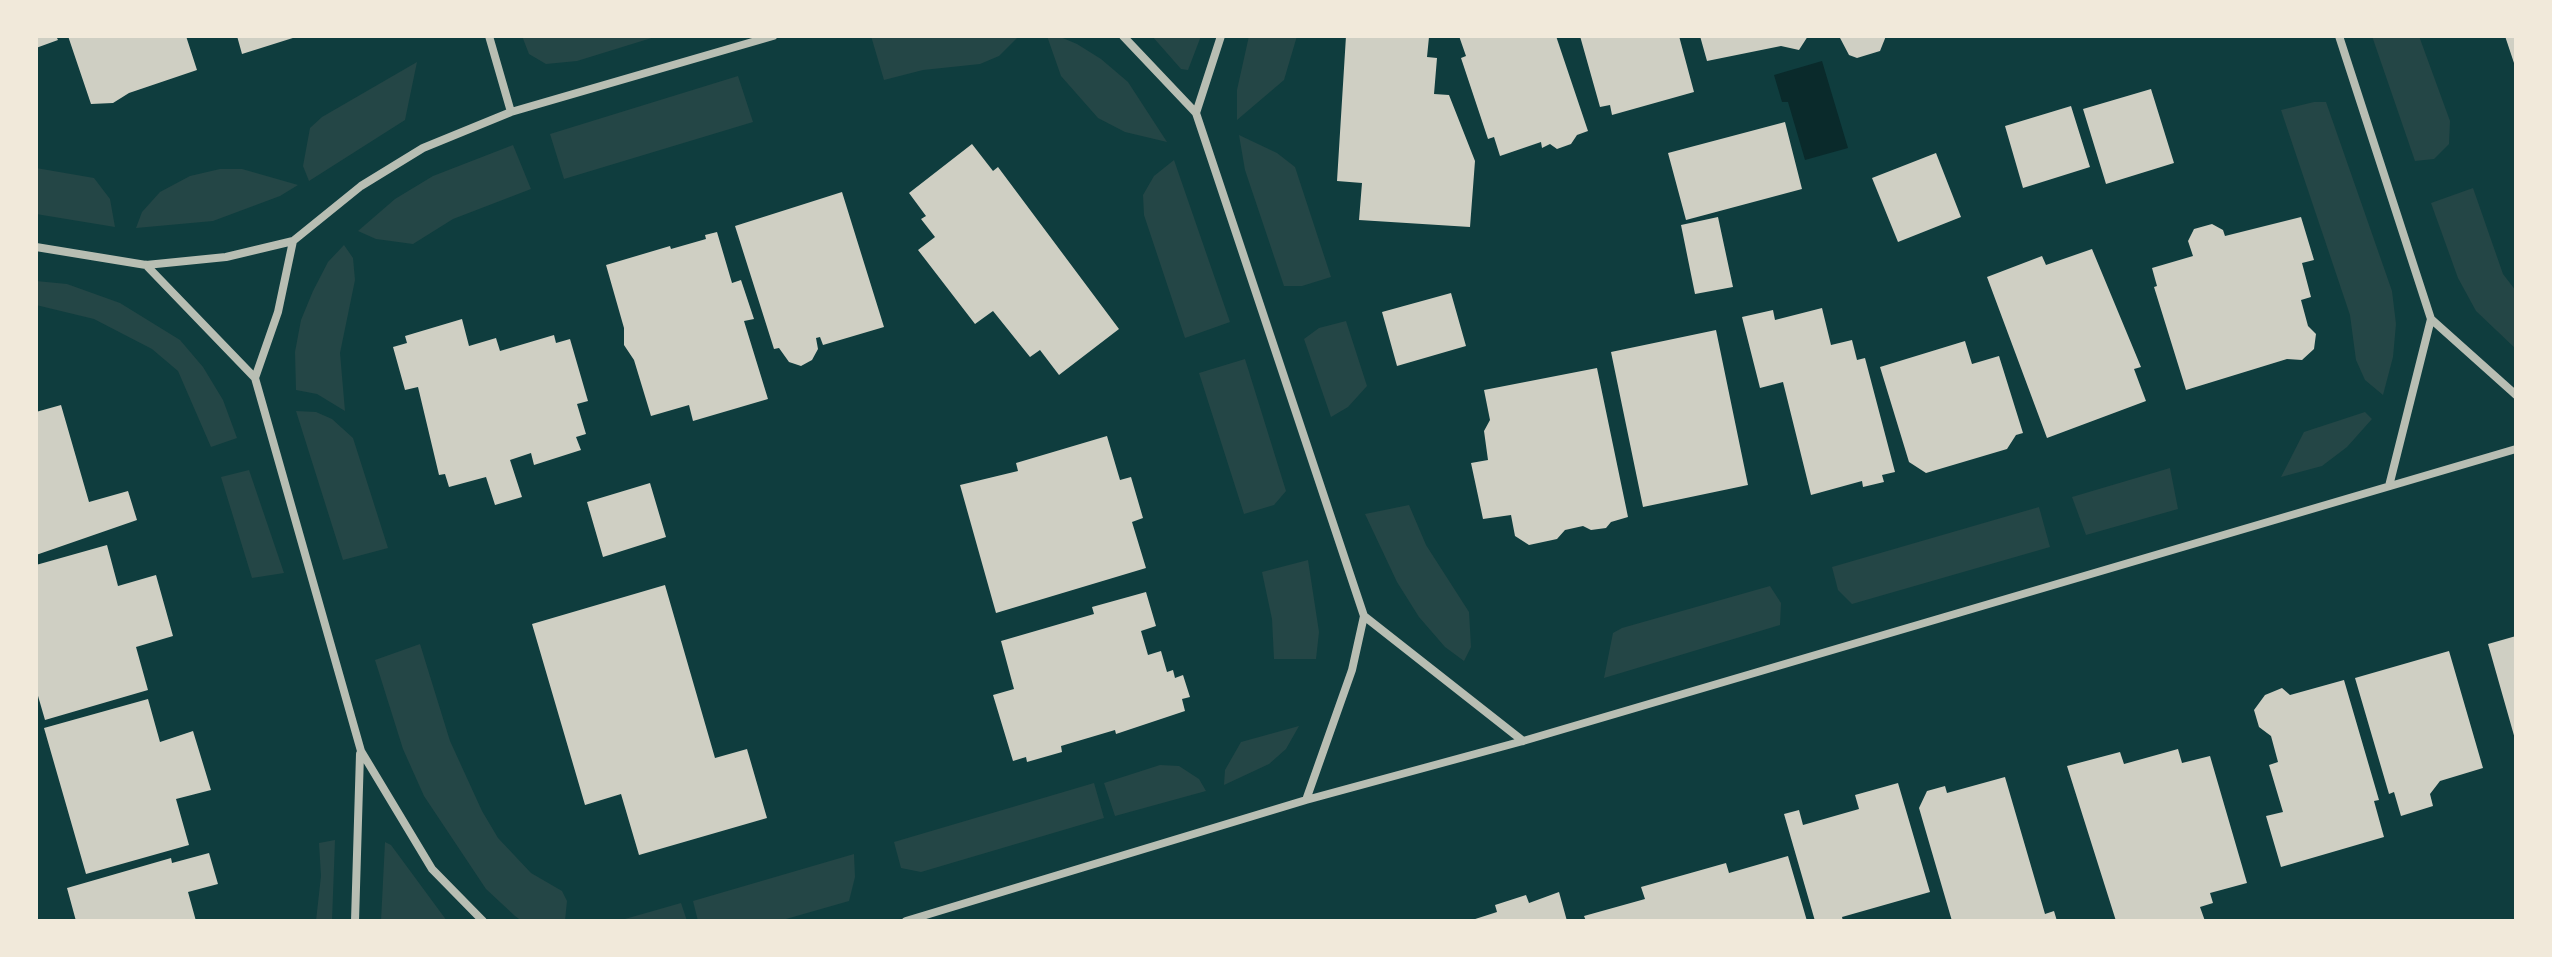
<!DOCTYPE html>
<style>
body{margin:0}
#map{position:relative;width:2552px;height:957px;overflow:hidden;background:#0f3d3e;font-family:"Space Grotesk",sans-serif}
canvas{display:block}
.frame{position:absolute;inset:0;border:38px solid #f1e9da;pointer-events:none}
</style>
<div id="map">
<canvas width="2552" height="957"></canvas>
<div class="frame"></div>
</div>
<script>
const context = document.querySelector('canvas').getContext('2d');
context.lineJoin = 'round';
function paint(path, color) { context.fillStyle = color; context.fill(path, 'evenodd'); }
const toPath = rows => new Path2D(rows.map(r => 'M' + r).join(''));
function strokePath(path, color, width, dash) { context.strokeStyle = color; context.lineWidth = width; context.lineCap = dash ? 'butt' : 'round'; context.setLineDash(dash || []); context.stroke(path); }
const green = toPath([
 [522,36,658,36,577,61,546,64,529,54],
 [871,36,1019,36,999,56,980,64,923,70,884,80],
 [1047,36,1058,36,1077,44,1101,59,1128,82,1167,142,1125,132,1098,118,1061,76],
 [1152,36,1201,36,1188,70,1181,69],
 [1249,36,1297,36,1284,80,1237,120,1237,90],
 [2372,36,2419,36,2450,121,2449,144,2434,159,2415,161],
 [417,62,405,120,309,181,303,166,310,128,322,117],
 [738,76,753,122,564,179,550,134],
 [2314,102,2326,102,2392,291,2396,324,2393,357,2383,395,2365,380,2356,360,2350,315,2281,110],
 [1239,135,1277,153,1295,167,1331,277,1302,286,1284,286,1245,170],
 [513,145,531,189,453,219,413,244,376,239,358,231,395,199,433,176],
 [1174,160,1230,322,1185,338,1144,215,1143,195,1154,176],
 [36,168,94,178,110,199,115,227,36,214],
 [220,169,242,169,298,185,280,196,213,221,136,228,142,212,160,192,190,176],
 [2473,188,2503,274,2516,291,2516,349,2476,311,2458,278,2431,203],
 [344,245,353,258,355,280,340,353,345,411,317,394,296,390,295,352,301,320,313,291,328,262],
 [36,281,67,284,120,303,180,340,203,367,223,400,237,438,211,447,178,371,152,349,94,319,36,305],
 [1346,321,1367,386,1348,407,1331,417,1304,339,1319,328],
 [1245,359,1286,491,1274,505,1244,514,1199,373],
 [296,411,316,412,332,419,353,438,388,548,343,560],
 [2365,412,2372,419,2347,447,2322,466,2281,477,2304,432],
 [2170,468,2178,509,2086,535,2072,497],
 [249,470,284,573,252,578,221,477],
 [1409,505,1426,545,1469,612,1471,647,1464,661,1445,647,1419,617,1397,582,1365,514],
 [2039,507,2050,547,1852,604,1838,590,1832,567],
 [1308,560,1319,632,1316,659,1274,659,1272,619,1262,572],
 [1770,586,1781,603,1780,625,1604,678,1613,633,1622,628],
 [420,644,450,741,482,811,498,838,531,873,562,891,567,901,565,921,522,921,515,916,486,889,424,796,403,749,375,660],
 [1299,726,1286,749,1269,764,1224,785,1225,770,1241,742],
 [1160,765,1179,766,1199,779,1206,791,1115,816,1104,783],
 [1094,783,1104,818,921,872,901,868,894,842],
 [335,840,332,921,316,921,321,876,319,843],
 [385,842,391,845,447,921,381,921],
 [854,854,855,877,849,901,779,921,698,921,693,901],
 [681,903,687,921,618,921]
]);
const water = toPath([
 [1822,61,1848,148,1805,160,1788,102,1782,102,1774,75]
]);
const building = toPath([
 [36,36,56,36,58,40,36,48],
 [68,36,186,36,197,70,129,93,113,103,91,104],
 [237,36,296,36,296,37,242,54],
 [1346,36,1429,37,1427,57,1437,58,1434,94,1449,95,1475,161,1470,227,1359,220,1362,183,1337,181],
 [1459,36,1556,36,1588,131,1577,135,1571,144,1557,149,1550,144,1542,148,1541,142,1500,156,1494,137,1488,139,1461,58,1466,56],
 [1580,36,1679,36,1694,92,1612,115,1610,105,1600,107],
 [1700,36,1808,36,1799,50,1781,46,1707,61],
 [1839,36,1886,36,1880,51,1857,58,1849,55],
 [2505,36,2516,36,2516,66,2515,66],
 [2151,89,2174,163,2106,184,2083,109],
 [2071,106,2090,167,2023,188,2005,126],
 [1785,122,1802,189,1686,220,1668,153],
 [972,144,993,171,998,167,1119,329,1059,375,1040,350,1030,357,993,311,975,324,918,250,935,237,921,219,926,216,909,193],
 [1936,153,1961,217,1898,242,1872,178],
 [842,192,884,327,823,345,820,337,816,338,818,349,812,360,801,366,789,362,779,348,774,349,735,226],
 [1718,217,1733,287,1695,294,1681,225],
 [2301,217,2314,260,2302,263,2311,297,2301,300,2308,326,2316,334,2314,349,2302,360,2287,359,2186,390,2154,287,2157,286,2152,268,2193,256,2188,241,2194,229,2212,224,2223,230,2225,236],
 [717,232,732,283,741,280,754,319,744,321,768,399,693,421,689,405,651,416,634,360,624,345,624,328,606,265,670,246,671,249,706,239,705,235],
 [2092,249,2141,367,2134,369,2146,401,2047,438,1987,277,2042,256,2046,265],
 [1451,293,1466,346,1397,366,1382,312],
 [1822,308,1831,345,1852,340,1857,360,1865,358,1895,472,1882,475,1884,482,1863,487,1862,481,1811,495,1783,382,1760,388,1742,317,1773,310,1775,320],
 [462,319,469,346,496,338,500,351,554,335,556,343,570,339,588,401,577,404,586,434,576,437,581,450,534,465,531,453,510,460,522,497,495,505,486,477,449,487,445,474,439,475,418,387,405,390,393,347,407,343,405,336],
 [1716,330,1748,485,1643,507,1611,352],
 [1965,341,1972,364,1999,356,2023,433,2016,435,2007,449,1926,473,1909,462,1880,367],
 [1597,368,1628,517,1611,522,1606,528,1591,530,1583,526,1565,530,1557,539,1529,545,1515,536,1511,515,1483,519,1471,463,1488,460,1484,431,1490,420,1484,390],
 [61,405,89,502,128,491,137,520,36,555,36,412],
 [1107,436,1120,480,1131,477,1143,518,1132,522,1146,568,996,613,960,485,1018,471,1016,463],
 [650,483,666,537,603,557,587,502],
 [107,545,118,586,156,575,173,636,136,647,148,690,45,720,36,689,36,565],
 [665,585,715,758,747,749,767,818,639,855,621,794,585,805,532,624],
 [1146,592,1156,626,1141,631,1148,655,1161,651,1167,672,1173,670,1175,678,1183,675,1190,697,1182,699,1185,711,1116,734,1115,730,1061,746,1062,752,1027,762,1026,757,1013,761,993,695,1014,689,1001,641,1094,614,1092,607],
 [2516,636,2516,739,2515,739,2488,644],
 [2449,651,2483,768,2440,781,2430,794,2433,806,2401,816,2394,792,2389,794,2355,678],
 [2344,680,2379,800,2374,801,2384,837,2281,867,2266,816,2283,812,2269,765,2278,762,2271,736,2259,727,2254,710,2265,695,2282,688,2290,695],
 [148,699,160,742,193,731,211,790,176,799,189,845,86,874,44,728],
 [2178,749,2182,763,2210,756,2247,883,2210,893,2213,903,2200,907,2205,921,2116,921,2067,766,2120,752,2124,764],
 [2005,777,2045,914,2054,911,2057,921,1952,921,1919,808,1927,791,1945,786,1947,793],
 [1898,783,1930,892,1842,917,1843,921,1815,921,1784,814,1799,810,1803,825,1859,809,1855,795],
 [209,853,218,884,188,892,196,921,76,921,67,888,171,858,172,863],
 [1788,856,1807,921,1586,921,1584,916,1645,899,1641,887,1726,863,1729,873],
 [1559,892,1567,921,1469,921,1497,912,1495,905,1526,895,1529,903]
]);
const minor = toPath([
 [489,36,511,112],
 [1123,36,1196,113,1364,616],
 [2339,36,2431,319,2516,395],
 [1196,113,1221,36],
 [293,241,278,312,255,378,361,751,432,869,483,921],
 [36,247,146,265,226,257,293,241,361,186,423,148,511,112,773,36],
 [146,265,255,378],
 [2389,486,2431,319],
 [1306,800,1352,670,1364,616,1523,741],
 [355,921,360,754],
 [906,921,1306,800,1523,741,2516,449]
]);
paint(green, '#244646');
paint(water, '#0a2a2b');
paint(building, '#cfcfc3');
strokePath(minor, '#b8beb3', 8);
</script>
